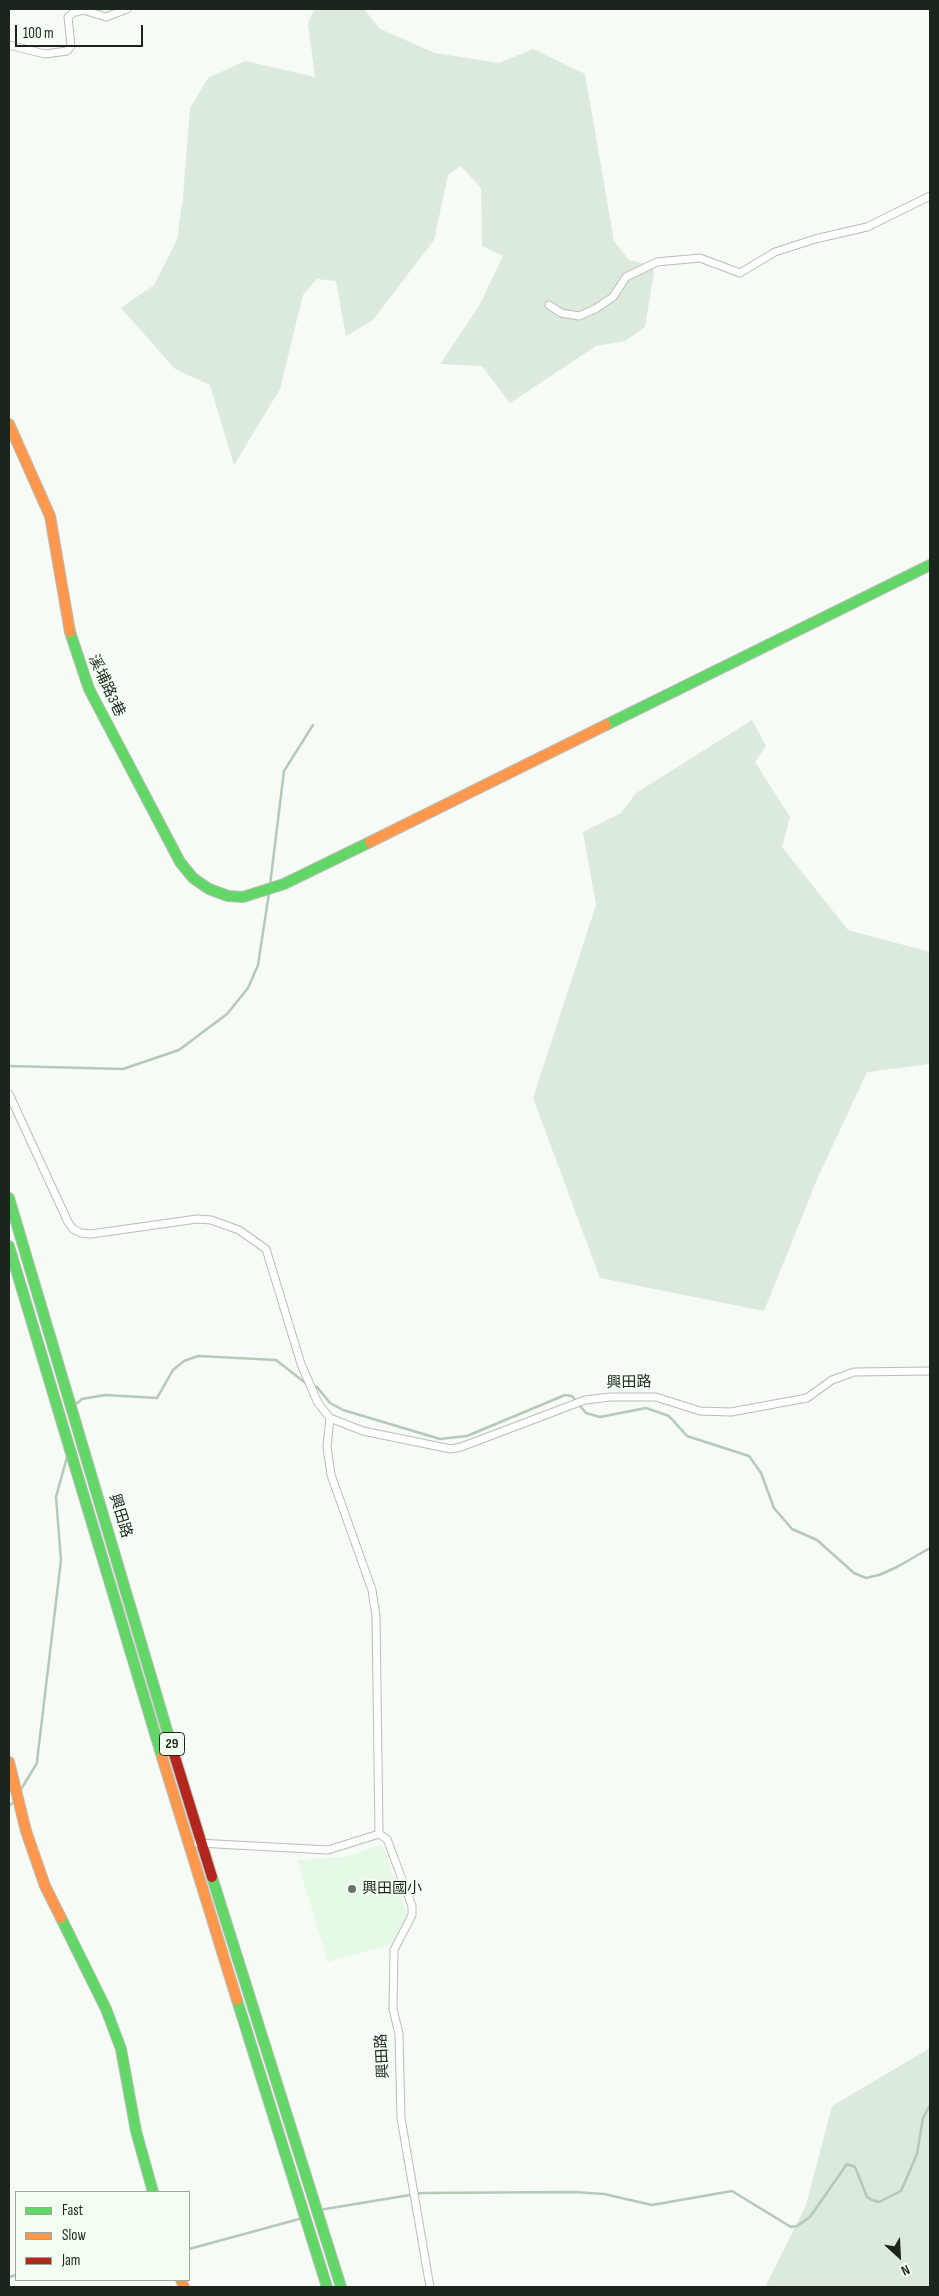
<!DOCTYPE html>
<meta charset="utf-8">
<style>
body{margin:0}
#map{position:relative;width:939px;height:2296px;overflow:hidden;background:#f6fbf6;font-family:"Sofia Sans Condensed",sans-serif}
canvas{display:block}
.frame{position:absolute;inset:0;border:10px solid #1b251c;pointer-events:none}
.legend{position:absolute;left:15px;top:2191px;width:175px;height:90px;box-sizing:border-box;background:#f3fef3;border:1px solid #9da79d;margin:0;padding:6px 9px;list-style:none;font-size:15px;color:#1b251c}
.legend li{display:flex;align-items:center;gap:10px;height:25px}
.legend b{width:25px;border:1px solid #9da79d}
.north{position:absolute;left:874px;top:2231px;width:50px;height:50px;-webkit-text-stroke:4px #f3fef3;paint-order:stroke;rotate:155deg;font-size:14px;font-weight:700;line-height:20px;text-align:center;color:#1b251c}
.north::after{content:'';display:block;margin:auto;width:18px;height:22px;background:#1b251c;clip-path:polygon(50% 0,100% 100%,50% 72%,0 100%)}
.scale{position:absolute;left:15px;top:25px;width:128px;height:22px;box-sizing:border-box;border:2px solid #1b251c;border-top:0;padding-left:6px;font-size:15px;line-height:18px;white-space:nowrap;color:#1b251c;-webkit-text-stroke:4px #f3fef3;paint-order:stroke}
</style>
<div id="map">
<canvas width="939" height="2296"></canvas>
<div class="frame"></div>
<ul class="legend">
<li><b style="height:6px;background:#63d668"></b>Fast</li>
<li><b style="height:6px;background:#ff974d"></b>Slow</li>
<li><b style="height:6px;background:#b3261e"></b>Jam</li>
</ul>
<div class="north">N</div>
<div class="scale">100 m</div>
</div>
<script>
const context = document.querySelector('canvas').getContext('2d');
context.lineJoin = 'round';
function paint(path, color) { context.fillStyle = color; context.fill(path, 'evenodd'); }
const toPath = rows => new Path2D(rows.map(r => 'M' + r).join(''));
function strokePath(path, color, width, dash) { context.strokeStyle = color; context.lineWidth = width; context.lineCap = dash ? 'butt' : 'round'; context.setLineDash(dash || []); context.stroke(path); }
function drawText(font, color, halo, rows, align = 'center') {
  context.font = font + ' "Sofia Sans Condensed","Noto Sans TC",sans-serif'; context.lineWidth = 4; context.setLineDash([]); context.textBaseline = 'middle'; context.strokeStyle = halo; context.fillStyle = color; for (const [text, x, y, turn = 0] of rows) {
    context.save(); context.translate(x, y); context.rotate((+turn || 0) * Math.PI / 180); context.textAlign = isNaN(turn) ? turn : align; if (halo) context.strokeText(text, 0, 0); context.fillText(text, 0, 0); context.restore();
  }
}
const built = toPath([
 [380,1845,385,1852,408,1917,391,1944,328,1962,297,1860,344,1857]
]);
const green = toPath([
 [314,9,364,9,380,29,435,53,499,63,533,49,585,74,614,241,629,260,655,266,645,327,625,341,596,346,510,403,482,366,440,364,479,306,503,256,482,246,481,188,461,166,448,175,434,240,373,320,346,336,336,281,317,279,303,295,280,389,234,465,210,385,175,369,121,308,154,285,177,240,183,197,190,108,208,78,245,61,315,77,308,24],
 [752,720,766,746,755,762,790,817,782,847,848,930,930,952,930,1064,867,1072,818,1177,764,1311,600,1278,533,1098,596,905,583,832,621,813,636,793],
 [930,2048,930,2287,765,2287,806,2205,832,2106]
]);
const stream = toPath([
 [270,885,284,771,313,725],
 [9,1066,123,1069,179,1050,227,1014,248,988,258,965,269,893],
 [313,1386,317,1387,330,1403,343,1410,440,1439,467,1436,565,1395,572,1396,586,1413,600,1417,646,1408,669,1416,687,1436,749,1456,761,1473,774,1508,792,1529,817,1540,854,1573,866,1578,879,1575,897,1567,930,1548],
 [75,1405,82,1399,105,1395,157,1398,173,1370,184,1361,198,1356,276,1360,308,1385],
 [20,1791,37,1763,38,1753,61,1560,56,1497,67,1457],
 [9,1806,15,1801],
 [319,2210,422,2193,574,2192,604,2194,652,2205,732,2191,791,2227,797,2226,810,2217,847,2164,855,2167,867,2197,872,2200,879,2202,901,2191,917,2154,923,2118,930,2105],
 [189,2249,303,2218],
 [9,2277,16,2275]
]);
const street = toPath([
 [9,45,45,54,67,51,71,46,68,17,73,13,83,10,106,17,127,9],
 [549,305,561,313,579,316,595,309,613,297,626,277,657,262,700,258,740,273,775,252,815,239,867,227,930,196],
 [9,1094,68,1222,73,1229,81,1233,91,1234,197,1219,211,1220,239,1230,266,1249,301,1364,318,1403,330,1418,363,1431,451,1449,461,1447,585,1400,610,1397,656,1397,700,1411,731,1412,807,1398,832,1380,854,1372,930,1371],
 [330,1418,327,1447,331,1475,372,1590,376,1616,379,1834],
 [198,1843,328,1850,379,1834,387,1839,412,1906,412,1915,394,1950,393,2009,399,2034,401,2118,430,2287]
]);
const fast = toPath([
 [70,632,89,689,180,862,193,878,209,889,228,896,243,897,284,884,370,842],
 [606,725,930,565],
 [9,1198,174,1754],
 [9,1246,162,1757],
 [212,1877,341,2287],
 [61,1918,106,2009,121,2049,136,2131,153,2192],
 [237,2000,327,2287]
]);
const slow = toPath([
 [9,424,50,516,70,632],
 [370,842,606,725],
 [162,1757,237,2000],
 [9,1762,26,1831,45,1886,61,1918],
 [181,2280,184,2287]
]);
const jam = toPath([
 [174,1754,212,1877]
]);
const markers = [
 [352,1889,5,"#687068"]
];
const shields = [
 [172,1744,25]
];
const shieldNames = [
 ["29",172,1744]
];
const streetNames = [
 ["溪埔路3巷",106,686,65],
 ["興田路",629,1383,-1],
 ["興田路",120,1516,73],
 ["興田路",383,2056,-93]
];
const poiNames = [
 ["興田國小",362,1889]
];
paint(built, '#e5f9e6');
paint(green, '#dbeadc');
strokePath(stream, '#b4c9b6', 2.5);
strokePath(street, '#b7beb7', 9);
strokePath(fast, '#b7beb7', 12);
strokePath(slow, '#b7beb7', 12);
strokePath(jam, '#b7beb7', 12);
strokePath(street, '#fefefe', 7);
strokePath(fast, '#63d668', 10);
strokePath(slow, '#ff974d', 10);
strokePath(jam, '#b3261e', 10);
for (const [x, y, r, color] of markers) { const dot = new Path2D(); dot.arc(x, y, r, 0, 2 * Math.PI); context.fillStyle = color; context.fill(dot); strokePath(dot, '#f3fef3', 2); }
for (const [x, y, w] of shields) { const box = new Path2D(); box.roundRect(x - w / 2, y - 11.5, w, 23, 4); context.fillStyle = '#f3fef3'; context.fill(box); strokePath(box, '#1b251c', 1); }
drawText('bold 14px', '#1b251c', null, shieldNames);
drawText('15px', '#1b251c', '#f3fef3', streetNames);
drawText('15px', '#1b251c', '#f3fef3', poiNames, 'left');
</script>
